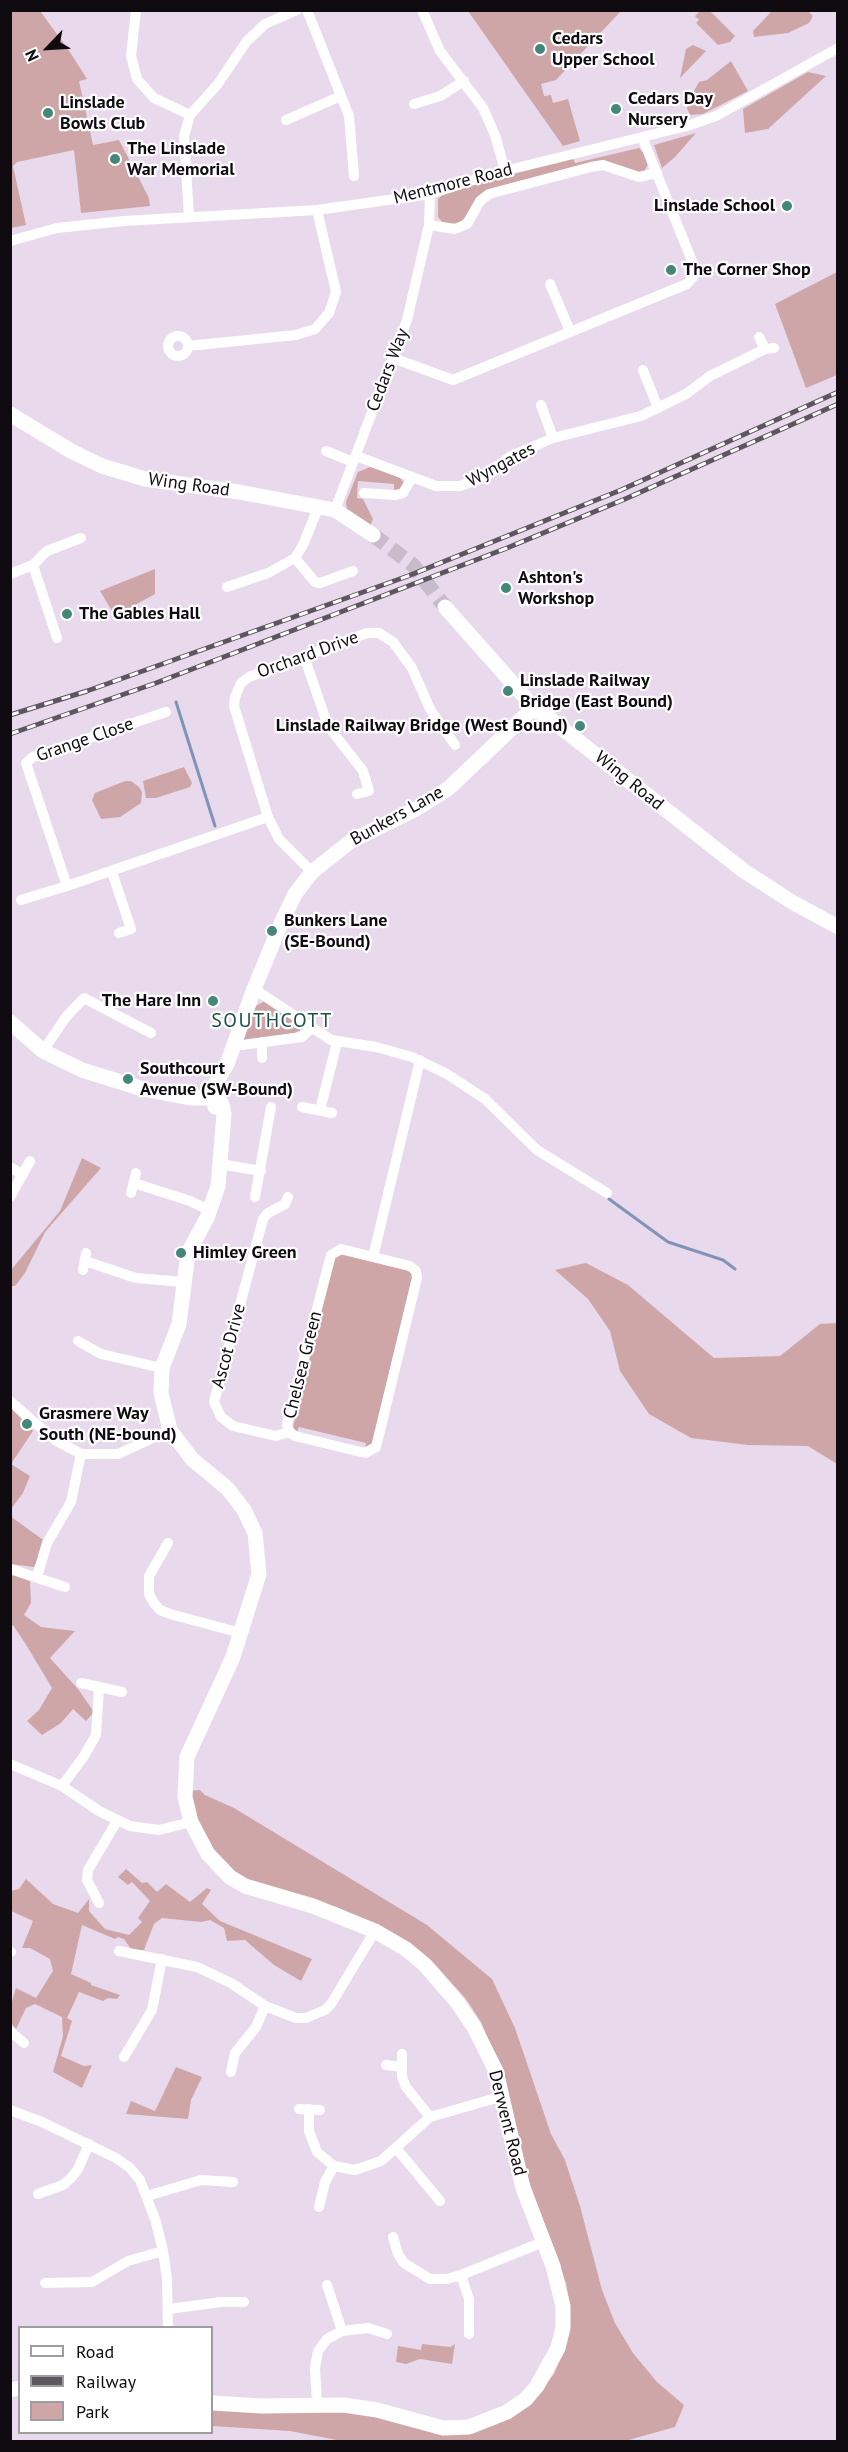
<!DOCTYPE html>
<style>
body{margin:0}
#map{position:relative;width:848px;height:2452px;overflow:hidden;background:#e8daec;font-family:"PT Sans",sans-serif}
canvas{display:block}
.frame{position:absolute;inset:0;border:12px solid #100b11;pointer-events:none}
.legend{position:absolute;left:18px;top:2326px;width:195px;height:108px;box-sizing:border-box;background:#fff;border:2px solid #9f9da0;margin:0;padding:8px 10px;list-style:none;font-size:18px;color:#100b11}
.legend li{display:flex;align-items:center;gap:12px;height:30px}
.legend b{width:30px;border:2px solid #9f9da0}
.north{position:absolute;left:18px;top:18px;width:60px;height:60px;-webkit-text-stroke:4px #fff;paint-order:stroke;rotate:245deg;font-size:16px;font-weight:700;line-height:24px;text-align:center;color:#100b11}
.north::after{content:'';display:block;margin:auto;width:21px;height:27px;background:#100b11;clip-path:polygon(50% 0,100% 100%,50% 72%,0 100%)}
</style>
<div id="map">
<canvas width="848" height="2452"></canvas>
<div class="frame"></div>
<ul class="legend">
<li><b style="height:8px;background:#fff"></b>Road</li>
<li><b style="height:8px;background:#5d555f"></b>Railway</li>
<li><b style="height:16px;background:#cfa6a8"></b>Park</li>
</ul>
<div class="north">N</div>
</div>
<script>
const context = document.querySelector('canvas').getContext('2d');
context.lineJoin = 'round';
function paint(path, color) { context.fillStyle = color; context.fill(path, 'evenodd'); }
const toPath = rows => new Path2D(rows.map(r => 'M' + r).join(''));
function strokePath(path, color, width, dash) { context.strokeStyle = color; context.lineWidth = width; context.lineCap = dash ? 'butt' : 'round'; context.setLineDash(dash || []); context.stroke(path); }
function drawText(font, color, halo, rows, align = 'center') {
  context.font = font + ' "PT Sans",sans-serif'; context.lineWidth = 4.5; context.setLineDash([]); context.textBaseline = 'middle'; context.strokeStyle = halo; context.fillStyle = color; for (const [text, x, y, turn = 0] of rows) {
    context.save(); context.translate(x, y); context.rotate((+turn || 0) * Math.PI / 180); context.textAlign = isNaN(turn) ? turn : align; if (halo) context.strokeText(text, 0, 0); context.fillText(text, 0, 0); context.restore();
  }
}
const green = toPath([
 [11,10,40,11,68,49,87,79,79,81,93,145,119,140,149,198,150,206,81,213,74,150,17,162,13,166,26,225,11,228],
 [468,11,621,11,556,80,541,84,544,96,551,95,553,103,568,99,580,141,563,146],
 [700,11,710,11,735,36,730,42,718,45,696,23,699,20,695,16],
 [772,11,808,11,813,16,809,23,788,33,754,37,753,31],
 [693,45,706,51,680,78,686,49],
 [731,61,748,91,703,114,690,115,687,108,690,98,699,82,707,80],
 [808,72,826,76,768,129,745,133,743,109],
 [696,133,675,157,662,168,654,145],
 [639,148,645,154,648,164,644,172,638,173,616,165,492,188,457,226,443,223,438,217,438,199,446,191,573,158,575,163],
 [837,272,837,375,806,388,775,304],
 [370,467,398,475,404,483,404,487,394,492,394,484,358,481,357,498,363,499,373,519,370,527,347,511,346,502,358,472],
 [155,569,155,594,115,616,100,591],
 [184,767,192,783,190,787,156,798,146,798,143,781],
 [125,781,131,781,139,787,142,792,141,803,120,817,101,819,92,800,95,793],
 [265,1001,300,1023,300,1030,295,1033,242,1041,256,1006],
 [82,1158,101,1168,45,1232,25,1273,15,1286,11,1286,11,1270,60,1211],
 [339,1254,409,1271,413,1274,372,1445,365,1448,366,1443,299,1427,297,1432,293,1427,334,1258],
 [586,1263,628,1285,714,1358,780,1356,820,1324,837,1323,837,1464,808,1446,748,1445,691,1438,649,1414,620,1371,610,1331,588,1299,555,1270],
 [11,1408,33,1431,11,1464,30,1476,23,1493,11,1509],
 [10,1516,46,1542,34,1567,11,1564],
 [11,1574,30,1581,31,1603,24,1615,41,1627,75,1631,50,1658,78,1689,94,1712,86,1721,73,1709,61,1723,42,1735,27,1721,39,1710,52,1688,25,1643,13,1625,11,1627],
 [200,1790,205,1795,234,1808,427,1925,492,1979,515,2028,551,2134,565,2160,580,2206,602,2290,615,2323,633,2353,657,2382,684,2405,675,2427,625,2441,347,2442,290,2431,212,2426,212,2408,332,2411,384,2417,444,2433,541,2391,554,2374,564,2350,570,2306,566,2283,527,2176,505,2079,481,2022,466,1999,432,1961,379,1927,337,1907,268,1890,233,1872,220,1860,202,1833,189,1791],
 [126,1869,142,1883,147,1882,157,1892,166,1884,190,1902,207,1888,211,1890,202,1904,220,1921,312,1959,301,1981,274,1965,245,1940,227,1941,224,1928,210,1920,201,1922,162,1918,154,1924,144,1950,140,1950,131,1949,124,1939,118,1937,115,1939,82,1925,71,1974,91,1983,91,1985,120,1995,117,1999,108,1998,103,2001,79,1992,67,2018,72,2021,61,2056,84,2066,92,2065,82,2088,53,2072,63,2036,62,2017,35,2004,26,2008,16,2029,11,2023,11,2005,16,1988,36,1998,53,1971,50,1959,30,1948,22,1948,33,1921,11,1911,10,1891,19,1889,26,1879,53,1904,78,1913,89,1899,89,1911,105,1929,129,1935,142,1922,138,1918,150,1901,132,1882,128,1885,118,1877],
 [176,2067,202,2077,191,2100,188,2119,126,2114,131,2101,155,2111],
 [422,2344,450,2347,455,2344,452,2364,420,2359,406,2364,396,2362,398,2346,421,2350]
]);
const stream = toPath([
 [176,702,215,826],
 [609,1199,668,1242,723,1260,735,1269]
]);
const secondaryTunnel = toPath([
 [373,535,413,565,445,607]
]);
const street = toPath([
 [136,10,131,56,137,79,154,98,190,115],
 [307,10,349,116,354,176],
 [422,10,440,51,483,108,495,135,505,171],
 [414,104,440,96,464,81],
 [286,120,341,96],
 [189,217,184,136,190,115,217,85,247,41,265,24,297,10],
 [429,225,455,229,467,224,480,201,489,194,591,167,603,165,639,177,657,173],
 [10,241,57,228,124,221,317,210,430,194,492,174,687,126,716,116,838,48],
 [550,284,570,331],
 '168 346a10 10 0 1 1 20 0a10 10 0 1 1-20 0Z',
 [759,337,765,349],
 [188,346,296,335,315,329,329,313,336,292,317,210],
 [393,358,453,380,687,284,693,277,694,266,642,137],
 [643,370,658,408],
 [541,405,553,438],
 [326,451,353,462],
 [356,456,436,486,460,486,477,480,511,456,553,438,641,416,686,394,710,376,765,349,774,348],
 [364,493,396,495,403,493,412,478],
 [335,510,407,320,429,225,430,194],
 [295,558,315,582,320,583,353,571],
 [33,565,57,638],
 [10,574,33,565,47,551,81,538],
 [227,587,268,573,295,558,303,545,318,508],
 [304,656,328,726,363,771,369,791,357,794],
 [166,712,33,757,26,763,67,886,268,817],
 [112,872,131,929,119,933],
 [312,872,279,839,268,817,234,706,235,697,241,683,249,677,367,633,379,633,393,642,412,668,430,709,455,745],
 [21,900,67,886],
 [254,989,331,1040,376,1047,412,1057,447,1074,485,1099,537,1150,607,1193],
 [262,1042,262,1058],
 [242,1045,302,1037,312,1027],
 [43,1051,66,1017,84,998,151,1033],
 [302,1107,332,1113],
 [320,1110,337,1042],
 [220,1164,261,1171],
 [10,1167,23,1175],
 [134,1183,190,1201,209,1210],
 [131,1193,136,1173],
 [10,1197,30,1161],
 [255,1197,271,1107],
 [288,1197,285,1204,268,1213,263,1219,214,1402,221,1417,233,1426,276,1436,289,1432],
 [341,1249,410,1266,416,1271,417,1278,376,1447,365,1453,295,1436,289,1432,287,1424,331,1255,341,1249],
 [373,1257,420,1060],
 [85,1261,136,1278,183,1282],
 [83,1270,86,1253],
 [78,1341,101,1354,162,1368],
 [10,1401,55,1440,81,1454,118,1454,170,1430],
 [168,1543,149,1576,149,1594,154,1603,160,1610,170,1614,241,1633],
 [10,1569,65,1587],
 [37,1577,47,1543,71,1502,81,1454],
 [81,1683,122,1692],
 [10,1764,62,1786,99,1811,130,1826,159,1830,191,1822],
 [62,1786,84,1756,96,1735,99,1687],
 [99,1903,87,1880,88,1870,117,1821],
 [119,1951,197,1967,231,1983,265,2006,296,2018,306,2018,325,2010,331,2004,375,1931],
 [10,1952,11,1952],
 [10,2031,24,2043],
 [402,2054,402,2077,406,2087,430,2117],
 [124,2057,152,2010,162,1959],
 [386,2065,401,2067],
 [231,2072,235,2053,256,2027,265,2006],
 [299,2109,320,2110],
 [309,2109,309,2131,317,2152,334,2166,355,2170,381,2161,430,2117,503,2096],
 [10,2110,42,2122,116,2158,130,2168,140,2180,156,2222,163,2251,167,2279,168,2328],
 [396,2148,440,2201],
 [38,2194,63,2185,71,2178,78,2169,89,2144],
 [147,2196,201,2180,233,2182],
 [319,2207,325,2182,334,2166],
 [393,2237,398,2254,404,2263,430,2279,447,2279,461,2275,543,2242],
 [461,2275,469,2299,469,2334],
 [45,2283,92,2282,128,2261,163,2251],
 [169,2309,221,2302,244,2302],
 [342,2331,368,2328,387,2334],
 [317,2404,315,2368,318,2351,327,2339,342,2331,327,2285]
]);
const secondary = toPath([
 [10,414,71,451,102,466,145,479,239,492,335,510,373,535],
 [445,607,524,696,532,709,545,715,744,871,792,902,838,927],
 [10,1022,43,1051,82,1070,143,1089,190,1098,214,1098],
 [215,1107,214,1086,227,1064,254,989,282,921,295,894,312,872,351,841,418,808,449,788,532,709],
 [10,2390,20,2388],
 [212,2403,262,2406,344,2405,377,2410,443,2428,469,2427,507,2412,526,2399,537,2386,558,2348,563,2328,563,2306,553,2266,523,2188,496,2071,474,2027,457,2002,424,1964,406,1949,375,1931,313,1906,245,1886,230,1877,208,1854,191,1822,185,1797,187,1757,233,1657,259,1574,255,1533,244,1510,228,1489,192,1459,170,1430,161,1393,162,1368,179,1324,188,1253,207,1218,218,1186,224,1114,222,1104,214,1098]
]);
const rail = toPath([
 [10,715,87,691,408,576,621,490,838,392],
 [10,734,156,683,507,548,625,499,838,404]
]);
const markers = [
 [540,49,6,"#43877a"],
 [616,109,6,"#43877a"],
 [48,113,6,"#43877a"],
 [115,159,6,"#43877a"],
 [787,206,6,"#43877a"],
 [671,270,6,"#43877a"],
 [506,588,6,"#43877a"],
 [67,614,6,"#43877a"],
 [508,691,6,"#43877a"],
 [580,726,6,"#43877a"],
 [272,931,6,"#43877a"],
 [213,1001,6,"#43877a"],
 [128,1079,6,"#43877a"],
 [181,1253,6,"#43877a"],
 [27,1424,6,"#43877a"]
];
const poiNames = [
 ["Cedars",552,39],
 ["Upper School",552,60],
 ["Cedars Day",628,99],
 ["Nursery",628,120],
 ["Linslade",60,103],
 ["Bowls Club",60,124],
 ["The Linslade",127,149],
 ["War Memorial",127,170],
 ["Linslade School",775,206,"right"],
 ["The Corner Shop",683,270],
 ["Ashton's",518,578],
 ["Workshop",518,599],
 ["The Gables Hall",79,614],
 ["Linslade Railway",520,681],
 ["Bridge (East Bound)",520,702],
 ["Linslade Railway Bridge (West Bound)",568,726,"right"],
 ["Bunkers Lane",284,921],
 ["(SE-Bound)",284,942],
 ["The Hare Inn",201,1001,"right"],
 ["Southcourt",140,1069],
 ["Avenue (SW-Bound)",140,1090],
 ["Himley Green",193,1253],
 ["Grasmere Way",39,1414],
 ["South (NE-bound)",39,1435]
];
const streetNames = [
 ["Mentmore Road",453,184,-14],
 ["Cedars Way",388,370,-69],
 ["Wyngates",501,465,-28],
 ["Wing Road",189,485,8],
 ["Orchard Drive",308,655,-20],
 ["Grange Close",85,740,-19],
 ["Wing Road",629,781,39],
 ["Bunkers Lane",397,816,-29],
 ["Ascot Drive",229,1346,-75],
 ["Chelsea Green",303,1365,-76],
 ["Derwent Road",507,2123,76]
];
const neighbourhoodNames = [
 ["SOUTHCOTT",272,1021]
];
paint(green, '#cfa6a8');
strokePath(stream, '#8093b9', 3);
strokePath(secondaryTunnel, '#c8bbcb', 15, [15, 8]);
strokePath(street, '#fff', 10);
strokePath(secondary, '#fff', 15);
strokePath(rail, '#5d555f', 5);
strokePath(rail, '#fff', 3, [9]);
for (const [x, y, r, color] of markers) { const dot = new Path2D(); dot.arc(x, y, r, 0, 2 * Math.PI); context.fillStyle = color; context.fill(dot); strokePath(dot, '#fff', 2); }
drawText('bold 18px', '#100b11', '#fff', poiNames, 'left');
drawText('18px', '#100b11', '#fff', streetNames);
context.letterSpacing = '1.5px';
drawText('20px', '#1a5249', '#fff', neighbourhoodNames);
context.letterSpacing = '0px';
</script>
